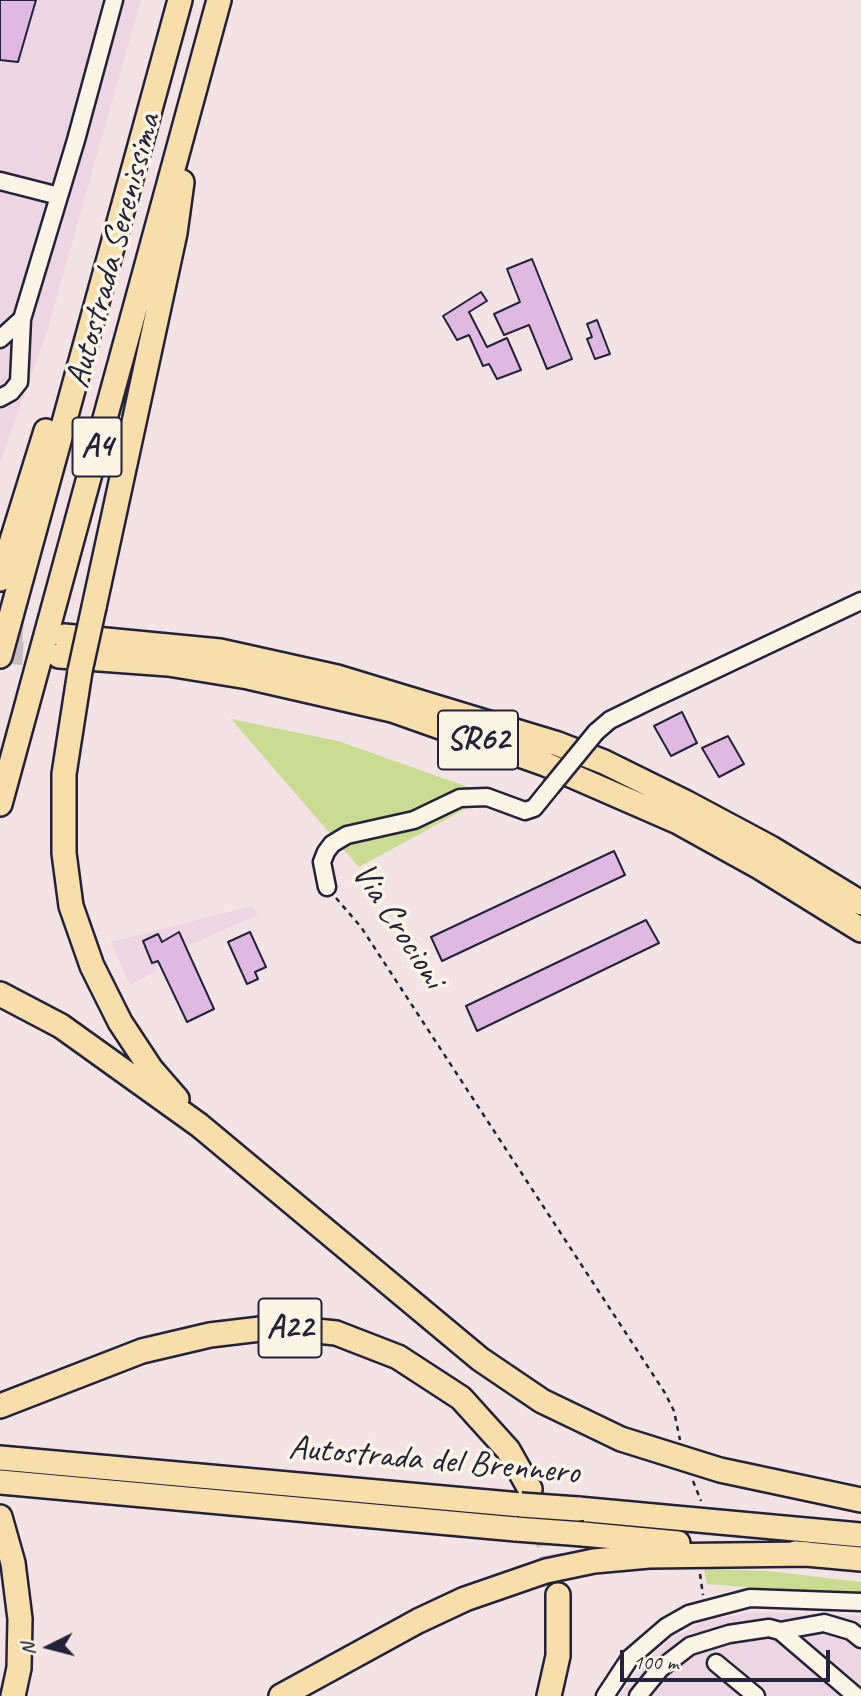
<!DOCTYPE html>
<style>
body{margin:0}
#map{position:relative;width:861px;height:1696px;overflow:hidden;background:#f3e3e4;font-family:Caveat,sans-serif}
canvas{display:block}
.north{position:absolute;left:14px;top:1612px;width:70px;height:70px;-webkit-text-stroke:5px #fcf5e5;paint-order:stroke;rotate:264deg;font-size:19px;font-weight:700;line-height:28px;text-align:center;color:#22223b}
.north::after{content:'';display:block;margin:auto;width:24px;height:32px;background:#22223b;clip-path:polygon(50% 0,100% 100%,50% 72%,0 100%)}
.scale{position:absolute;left:620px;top:1650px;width:210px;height:32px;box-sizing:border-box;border:4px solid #22223b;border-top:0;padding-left:9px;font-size:21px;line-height:24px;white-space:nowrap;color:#22223b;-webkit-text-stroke:5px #fcf5e5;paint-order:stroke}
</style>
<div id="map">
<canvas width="861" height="1696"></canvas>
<div class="north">N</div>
<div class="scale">100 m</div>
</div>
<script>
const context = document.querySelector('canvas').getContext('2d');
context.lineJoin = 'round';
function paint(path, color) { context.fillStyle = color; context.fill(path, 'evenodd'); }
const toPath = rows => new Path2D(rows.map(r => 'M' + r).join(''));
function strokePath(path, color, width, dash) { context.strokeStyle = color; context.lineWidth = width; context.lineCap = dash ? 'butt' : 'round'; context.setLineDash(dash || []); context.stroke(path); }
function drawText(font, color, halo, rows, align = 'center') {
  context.font = font + ' Caveat,sans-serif'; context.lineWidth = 7; context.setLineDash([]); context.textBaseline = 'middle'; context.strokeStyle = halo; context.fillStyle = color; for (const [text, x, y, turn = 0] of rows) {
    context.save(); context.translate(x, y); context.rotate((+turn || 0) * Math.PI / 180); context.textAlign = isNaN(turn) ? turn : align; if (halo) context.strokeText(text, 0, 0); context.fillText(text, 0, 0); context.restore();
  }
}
const built = toPath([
 [0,0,141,0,47,331,0,463],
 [252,906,258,915,164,956,154,972,130,985,111,942],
 [752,1612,861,1616,861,1696,619,1696,652,1654,677,1636,705,1621]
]);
const green = toPath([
 [231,719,338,741,491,795,359,867],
 [704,1569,768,1571,861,1582,861,1596,707,1584]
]);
const building = toPath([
 [0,0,36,0,18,62,0,60,0,0],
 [532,259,572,359,547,369,529,325,504,335,494,314,520,302,507,269,532,259],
 [481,292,487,301,469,312,487,347,507,338,521,370,497,379,489,364,483,366,469,335,457,340,443,316,481,292],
 [597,320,610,354,595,359,587,339,592,337,587,324,597,320],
 [682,712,697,743,671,756,654,726,682,712],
 [728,736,744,764,719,777,702,748,728,736],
 [614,851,625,875,442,961,431,937,614,851],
 [646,920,659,943,477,1031,466,1006,646,920],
 [179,932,214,1009,187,1022,158,961,152,963,143,941,158,934,162,942,179,932],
 [250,932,266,967,255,972,258,979,247,984,228,942,250,932]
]);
const highwayTunnel = toPath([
 [0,631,64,636],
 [0,652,59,656],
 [530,1490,550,1550,558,1595]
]);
const path = toPath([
 [336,898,361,927,665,1393,674,1411,680,1440],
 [693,1481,701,1501],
 [700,1574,703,1595]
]);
const minor = toPath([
 [0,181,59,196],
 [0,339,22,319],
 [0,398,11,392,19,382,22,319,76,140,114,0],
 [596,732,610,720,655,698,861,601],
 [327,887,322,862,326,852,332,844,347,835,414,820,460,798,487,797,525,811,534,808,551,787],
 [780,1631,824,1623,851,1631,861,1639],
 [716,1663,756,1696],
 [605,1696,630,1658,666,1627,689,1614,750,1598,861,1602],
 [638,1696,660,1669,690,1646,729,1634,769,1628,780,1631,856,1696]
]);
const highway = toPath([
 [0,579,46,431],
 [94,607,175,233,182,182],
 [64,636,220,651,337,677,558,744,604,762,685,802,771,848,861,903],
 [0,656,180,0],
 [59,656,168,664,248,677,392,710,545,764,678,822,761,868,861,930],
 [80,671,64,774,64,853,71,906,92,966,120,1022,151,1069,177,1099],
 [0,804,219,0],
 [0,994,61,1026,199,1125,480,1359,542,1401,621,1439,720,1470,861,1500],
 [0,1406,142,1351,210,1335,277,1327,336,1333,398,1357,461,1398,508,1450,530,1489],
 [0,1458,521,1505],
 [0,1482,516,1529],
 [578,1509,861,1535],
 [0,1517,13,1563,20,1619,19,1668,13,1696],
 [583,1534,678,1543],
 [795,1553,861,1559],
 [281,1696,418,1621,465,1599,546,1571,594,1561,649,1556,809,1554],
 [549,1696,558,1656,558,1595]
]);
const minorBridge = toPath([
 [551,787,596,732]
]);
const highwayBridge = toPath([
 [80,671,94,607],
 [521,1505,578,1509],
 [516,1529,583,1534]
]);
const shields = [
 [97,447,49],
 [478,740,80],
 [290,1328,63]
];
const shieldNames = [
 ["A4",97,447],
 ["SR62",478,740],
 ["A22",290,1328]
];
const streetNames = [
 ["Autostrada Serenissima",114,251,-75],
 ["Via Crocioni",398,926,57],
 ["Autostrada del Brennero",434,1461,5]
];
paint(built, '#edd6e3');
paint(green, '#cadc91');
paint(building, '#dfb9e1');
strokePath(building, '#22223b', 2);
strokePath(highwayTunnel, '#c9bcc2', 23, [23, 11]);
strokePath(minor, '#22223b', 21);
strokePath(highway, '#22223b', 28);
strokePath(path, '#22223b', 2.5, [5, 5]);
strokePath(minor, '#fcf5e5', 16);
strokePath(highway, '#f8deab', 23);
strokePath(minorBridge, '#22223b', 21, []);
strokePath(highwayBridge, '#22223b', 28, []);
strokePath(minorBridge, '#fcf5e5', 16);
strokePath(highwayBridge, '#f8deab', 23);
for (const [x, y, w] of shields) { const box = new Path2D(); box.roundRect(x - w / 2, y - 29.5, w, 59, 5); context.fillStyle = '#fcf5e5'; context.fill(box); strokePath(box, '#22223b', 2); }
drawText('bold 33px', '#22223b', null, shieldNames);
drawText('35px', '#22223b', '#fcf5e5', streetNames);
</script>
